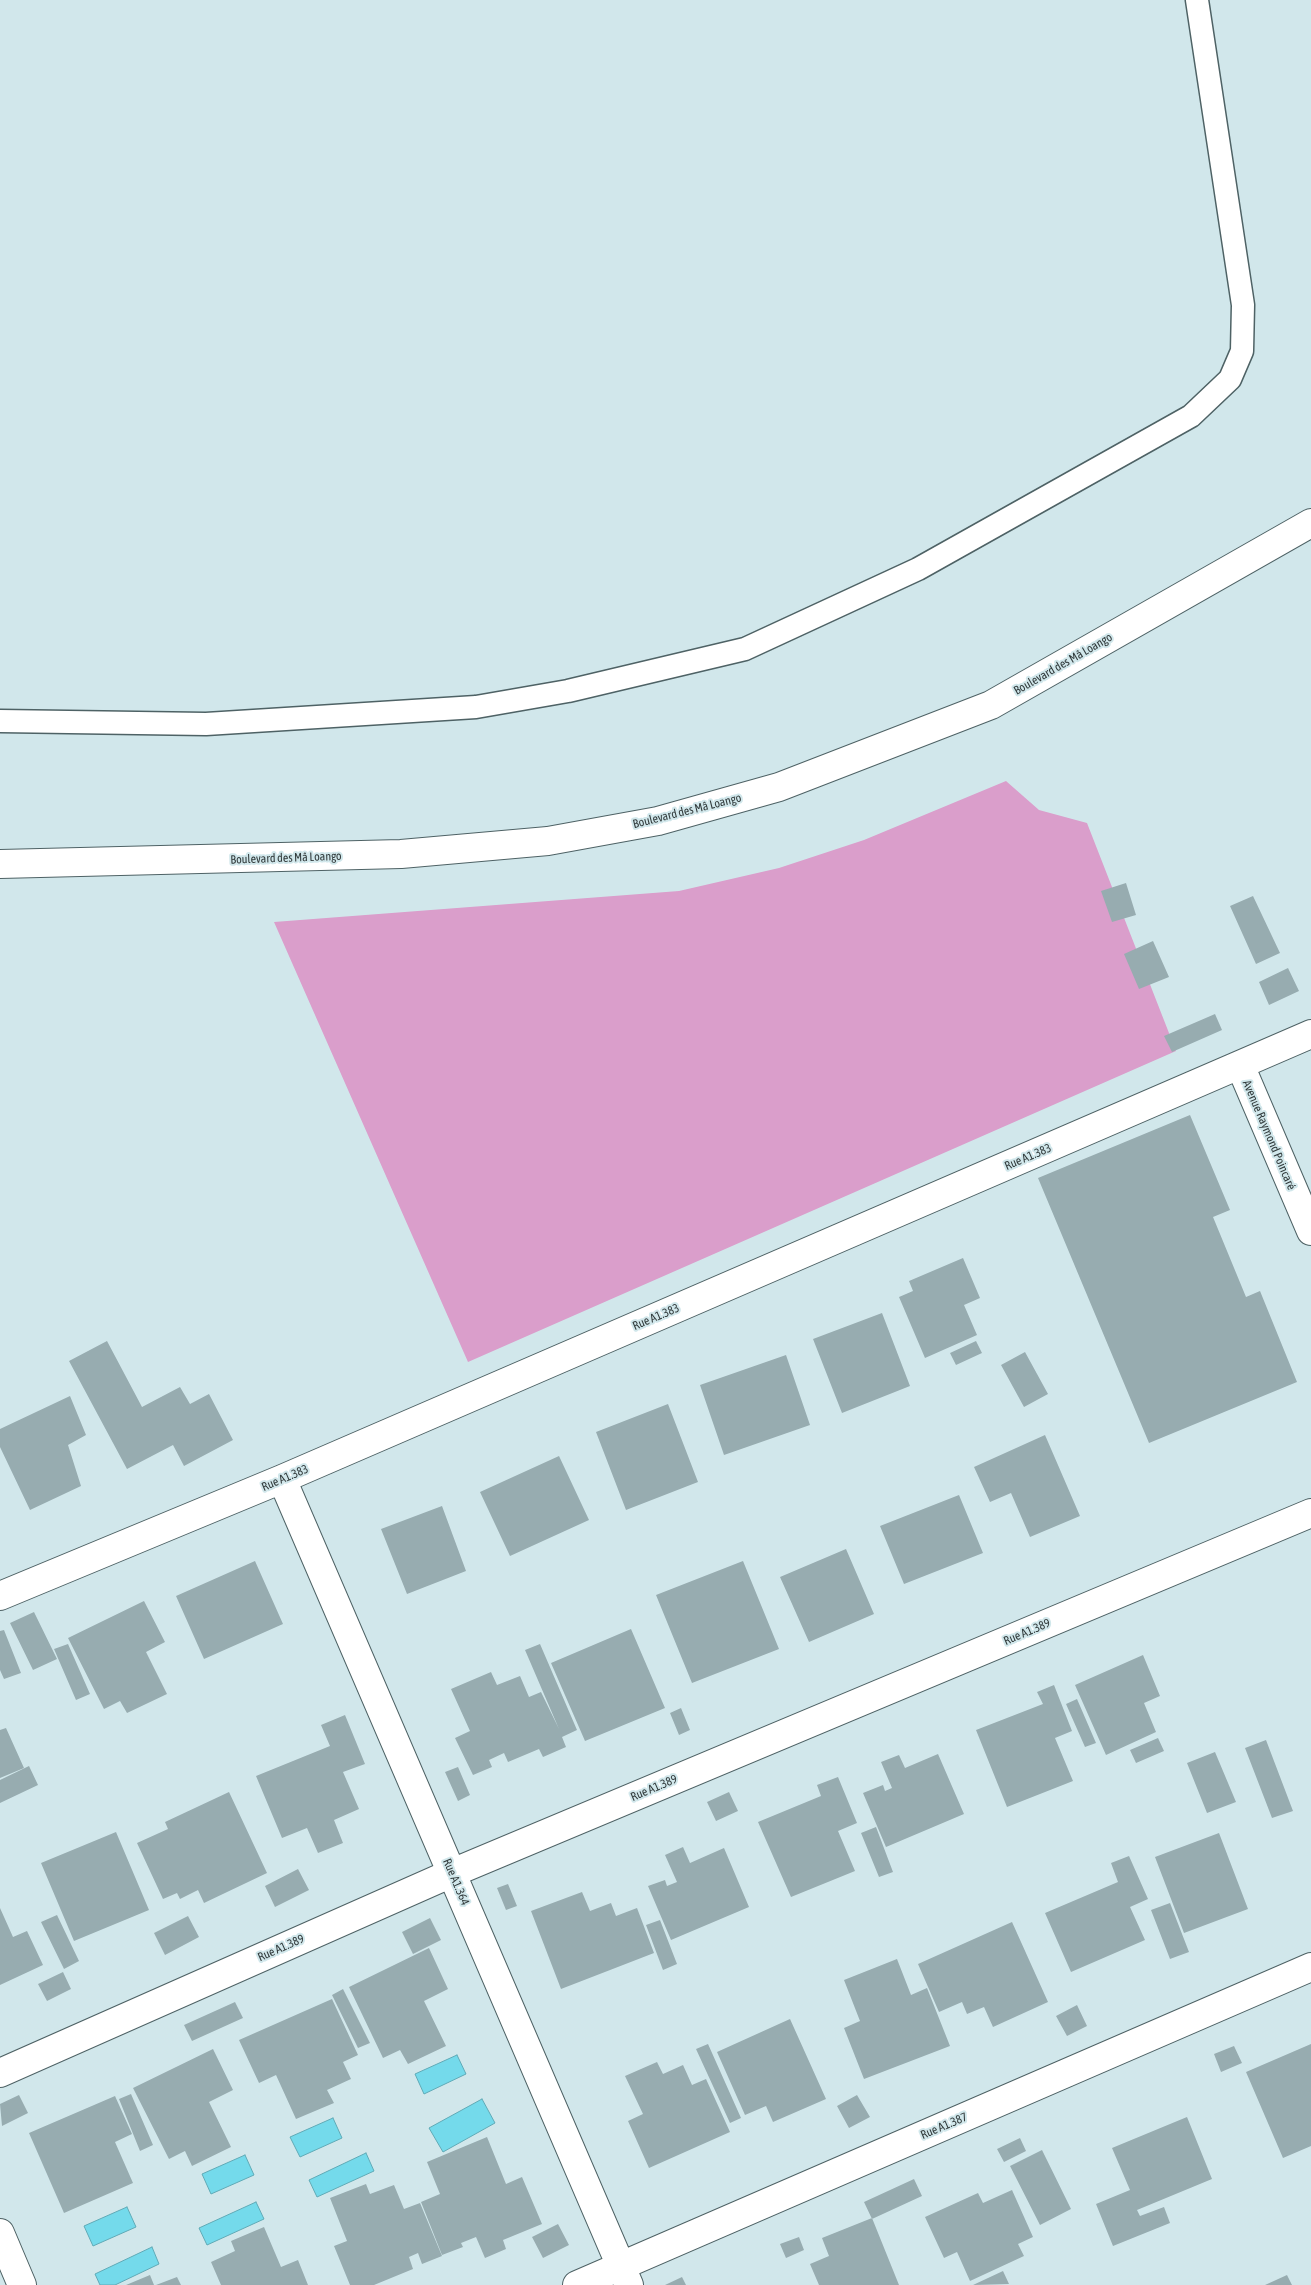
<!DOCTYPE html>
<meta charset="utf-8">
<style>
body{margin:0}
canvas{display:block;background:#d1e7eb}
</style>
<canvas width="1311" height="2285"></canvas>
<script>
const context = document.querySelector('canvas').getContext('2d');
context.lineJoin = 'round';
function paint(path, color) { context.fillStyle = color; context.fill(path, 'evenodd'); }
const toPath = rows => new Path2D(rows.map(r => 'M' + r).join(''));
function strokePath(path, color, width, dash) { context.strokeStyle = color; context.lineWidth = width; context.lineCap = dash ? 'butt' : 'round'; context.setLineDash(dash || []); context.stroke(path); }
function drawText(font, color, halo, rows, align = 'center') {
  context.font = font + ' "Asap Condensed",sans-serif'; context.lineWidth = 4; context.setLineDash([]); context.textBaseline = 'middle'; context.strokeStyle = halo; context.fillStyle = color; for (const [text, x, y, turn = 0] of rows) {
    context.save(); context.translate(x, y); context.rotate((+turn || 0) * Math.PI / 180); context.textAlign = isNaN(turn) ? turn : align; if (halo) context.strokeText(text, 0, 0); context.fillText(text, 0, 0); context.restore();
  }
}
const green = toPath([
 [1006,781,1039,810,1087,823,1176,1051,468,1362,274,922,679,891,779,868,864,840]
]);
const water = toPath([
 [457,2055,466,2074,424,2094,415,2074,457,2055],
 [482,2099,495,2123,443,2152,429,2128,482,2099],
 [333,2118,342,2138,300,2157,290,2137,333,2118],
 [366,2153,374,2171,317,2197,309,2180,366,2153],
 [245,2155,254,2175,211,2194,202,2174,245,2155],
 [256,2202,264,2219,207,2245,199,2228,256,2202],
 [127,2207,136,2227,93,2246,84,2226,127,2207],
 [152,2247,159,2264,115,2285,100,2285,95,2274,152,2247]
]);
const building = toPath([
 [1126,883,1136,915,1112,922,1101,891],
 [1253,896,1280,953,1256,964,1230,906],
 [1153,941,1169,977,1139,989,1124,954],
 [1288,968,1299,991,1269,1005,1259,982],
 [1215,1014,1222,1030,1172,1052,1164,1036],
 [1190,1115,1230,1210,1213,1217,1246,1297,1260,1291,1297,1382,1149,1443,1038,1178],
 [963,1258,980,1298,964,1305,977,1335,925,1358,899,1297,913,1291,909,1281],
 [882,1313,910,1386,842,1413,813,1339],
 [107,1341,142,1407,180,1387,190,1404,209,1394,233,1440,184,1466,173,1445,127,1469,69,1361],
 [976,1341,982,1353,956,1365,950,1353],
 [1025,1352,1048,1394,1024,1407,1001,1365],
 [786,1355,810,1425,724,1455,700,1385],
 [70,1396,86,1435,68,1445,81,1486,30,1510,0,1447,0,1429],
 [668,1404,698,1482,626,1510,596,1432],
 [1045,1435,1080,1516,1030,1537,1011,1493,990,1502,974,1467],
 [559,1456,589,1520,510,1556,480,1492],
 [959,1495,983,1553,904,1584,880,1526],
 [442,1506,466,1571,407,1594,381,1529],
 [846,1549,874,1614,809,1642,780,1577],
 [255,1561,283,1624,204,1659,176,1596],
 [743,1561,779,1649,692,1683,656,1595],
 [144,1601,165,1642,146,1652,167,1694,127,1713,120,1701,104,1709,68,1638],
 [34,1612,57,1659,33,1670,10,1623],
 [631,1629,665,1708,585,1741,551,1663],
 [4,1630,21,1673,4,1679,0,1670,0,1631],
 [68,1644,90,1694,76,1700,54,1649],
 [540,1644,577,1730,562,1737,566,1747,543,1757,539,1749,508,1762,504,1753,489,1760,492,1767,473,1775,455,1738,470,1731,451,1689,491,1672,497,1685,520,1676,529,1697,541,1692,559,1729,525,1650],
 [1143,1655,1160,1696,1144,1703,1156,1732,1106,1755,1075,1685],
 [1054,1685,1072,1731,1055,1738,1073,1781,1007,1807,976,1730,1043,1704,1037,1692],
 [1077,1699,1096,1743,1085,1747,1066,1704],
 [681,1708,690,1730,679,1735,670,1713],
 [345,1715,365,1764,343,1772,359,1809,334,1820,343,1843,318,1853,307,1828,282,1838,256,1776,330,1746,321,1725],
 [6,1728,24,1768,0,1778,0,1730],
 [1158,1738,1164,1751,1136,1763,1130,1750],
 [1266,1740,1293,1811,1272,1818,1245,1748],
 [1215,1752,1236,1802,1207,1813,1187,1763],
 [938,1754,964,1814,886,1847,863,1793,883,1785,885,1791,892,1788,881,1762,899,1755,905,1768],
 [29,1766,38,1785,0,1803,0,1780],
 [458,1767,470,1795,458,1801,445,1772],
 [838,1777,857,1823,838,1831,855,1871,791,1897,758,1822,821,1796,817,1785],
 [229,1792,267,1873,204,1903,198,1890,180,1899,177,1893,163,1899,137,1843,168,1829,165,1822],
 [729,1792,738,1811,716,1821,707,1802],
 [876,1827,893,1872,879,1877,861,1833],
 [116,1832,149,1910,74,1941,41,1863],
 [1219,1833,1248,1909,1184,1933,1155,1857],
 [683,1847,690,1863,724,1848,749,1907,671,1940,648,1886,665,1880,667,1886,677,1882,665,1855],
 [1129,1856,1148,1899,1130,1907,1145,1940,1071,1972,1045,1913,1118,1882,1111,1863],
 [298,1869,309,1890,275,1907,265,1886],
 [508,1884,517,1906,506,1910,497,1888],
 [582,1892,590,1911,611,1903,616,1916,637,1908,654,1953,561,1989,531,1911],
 [1170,1903,1189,1952,1170,1959,1151,1910],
 [0,1908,13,1937,27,1931,43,1965,0,1985],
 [57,1915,79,1961,64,1969,41,1922],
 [188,1916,199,1937,165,1955,154,1933],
 [430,1918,441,1940,413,1954,402,1932],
 [660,1920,677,1964,663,1970,646,1925],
 [1012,1922,1048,2002,993,2027,984,2007,967,2014,962,2002,939,2012,918,1964],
 [429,1948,448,1989,424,2001,446,2046,408,2064,400,2050,383,2058,349,1987],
 [897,1959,911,1995,927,1988,950,2046,864,2079,844,2028,860,2021,844,1980],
 [63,1972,71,1989,47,2001,38,1984],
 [343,1989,370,2043,358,2048,332,1995],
 [332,1999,358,2055,343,2062,351,2079,327,2090,334,2103,296,2119,276,2075,259,2083,239,2040],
 [235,2002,243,2018,192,2041,184,2025],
 [1077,2005,1087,2026,1067,2036,1056,2016],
 [790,2019,826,2099,773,2122,766,2106,745,2115,717,2052],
 [708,2044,741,2118,730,2123,696,2049],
 [1311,2044,1311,2146,1283,2158,1246,2072],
 [1234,2046,1242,2063,1221,2072,1214,2054],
 [213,2049,233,2090,209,2102,231,2147,192,2166,185,2151,169,2159,133,2088],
 [657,2062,663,2074,683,2065,692,2085,706,2079,730,2132,649,2168,628,2121,643,2114,625,2076],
 [131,2094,153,2145,140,2151,119,2099],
 [19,2095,28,2113,2,2126,0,2104],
 [857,2095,870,2117,849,2128,837,2106],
 [115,2096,132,2134,115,2142,133,2183,64,2213,29,2133],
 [1187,2117,1212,2179,1137,2210,1140,2216,1164,2207,1170,2223,1113,2246,1096,2204,1130,2190,1112,2148],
 [487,2137,506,2184,522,2177,542,2224,503,2240,506,2249,485,2258,476,2237,461,2243,463,2247,442,2255,421,2202,440,2194,427,2162],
 [1020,2138,1026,2151,1004,2162,997,2149],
 [1042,2150,1071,2209,1040,2225,1010,2166],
 [914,2179,922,2196,872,2219,864,2202],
 [366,2184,370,2194,394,2185,404,2209,420,2203,442,2256,422,2264,418,2253,409,2257,413,2269,374,2285,350,2285,334,2246,347,2241,330,2198],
 [1012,2190,1033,2237,1018,2244,1024,2256,970,2281,957,2252,944,2258,925,2217,978,2193,983,2203],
 [872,2218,899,2285,819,2285,810,2264,829,2256,822,2238],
 [558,2224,569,2245,543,2258,532,2237],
 [264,2227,281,2267,298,2260,308,2285,221,2285,211,2262,235,2251,231,2241],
 [799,2237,804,2250,786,2258,780,2244],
 [1003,2271,1009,2284,973,2285],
 [150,2275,154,2285,126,2285],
 [1287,2275,1292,2285,1265,2285],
 [177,2277,181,2285,156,2285],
 [682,2277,686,2285,665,2285]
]);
const service = toPath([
 [0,721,206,724,476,707,568,691,745,649,918,569,1191,416,1230,379,1242,351,1243,305,1197,0]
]);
const minor = toPath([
 [1240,1065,1311,1231],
 [282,1479,629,2285],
 [0,1596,282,1479,1311,1034],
 [0,2073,452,1873,1311,1513],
 [0,2233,22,2285],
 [577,2285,1311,1967]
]);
const tertiary = toPath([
 [0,864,401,854,548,841,658,821,779,787,991,705,1311,523]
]);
const streetNames = [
 ["Boulevard des Mâ Loango",1063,664,-30],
 ["Boulevard des Mâ Loango",687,811,-14],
 ["Boulevard des Mâ Loango",286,858,-2],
 ["Avenue Raymond Poincaré",1269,1135,67],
 ["Rue A1.383",1028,1157,-23],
 ["Rue A1.383",656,1317,-23],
 ["Rue A1.383",285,1478,-23],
 ["Rue A1.389",1027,1632,-23],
 ["Rue A1.389",654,1788,-23],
 ["Rue A1.364",456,1882,67],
 ["Rue A1.389",281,1948,-24],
 ["Rue A1.387",944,2126,-23]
];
paint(green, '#da9ecb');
paint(water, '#74daeb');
strokePath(water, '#60aab6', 1);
paint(building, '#97acb0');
strokePath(service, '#4e6265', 25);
strokePath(minor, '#4e6265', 30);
strokePath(tertiary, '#4e6265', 30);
strokePath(service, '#fff', 22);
strokePath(minor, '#fff', 28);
strokePath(tertiary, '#fff', 28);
drawText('12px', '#313a3b', '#d1e7eb', streetNames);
</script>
